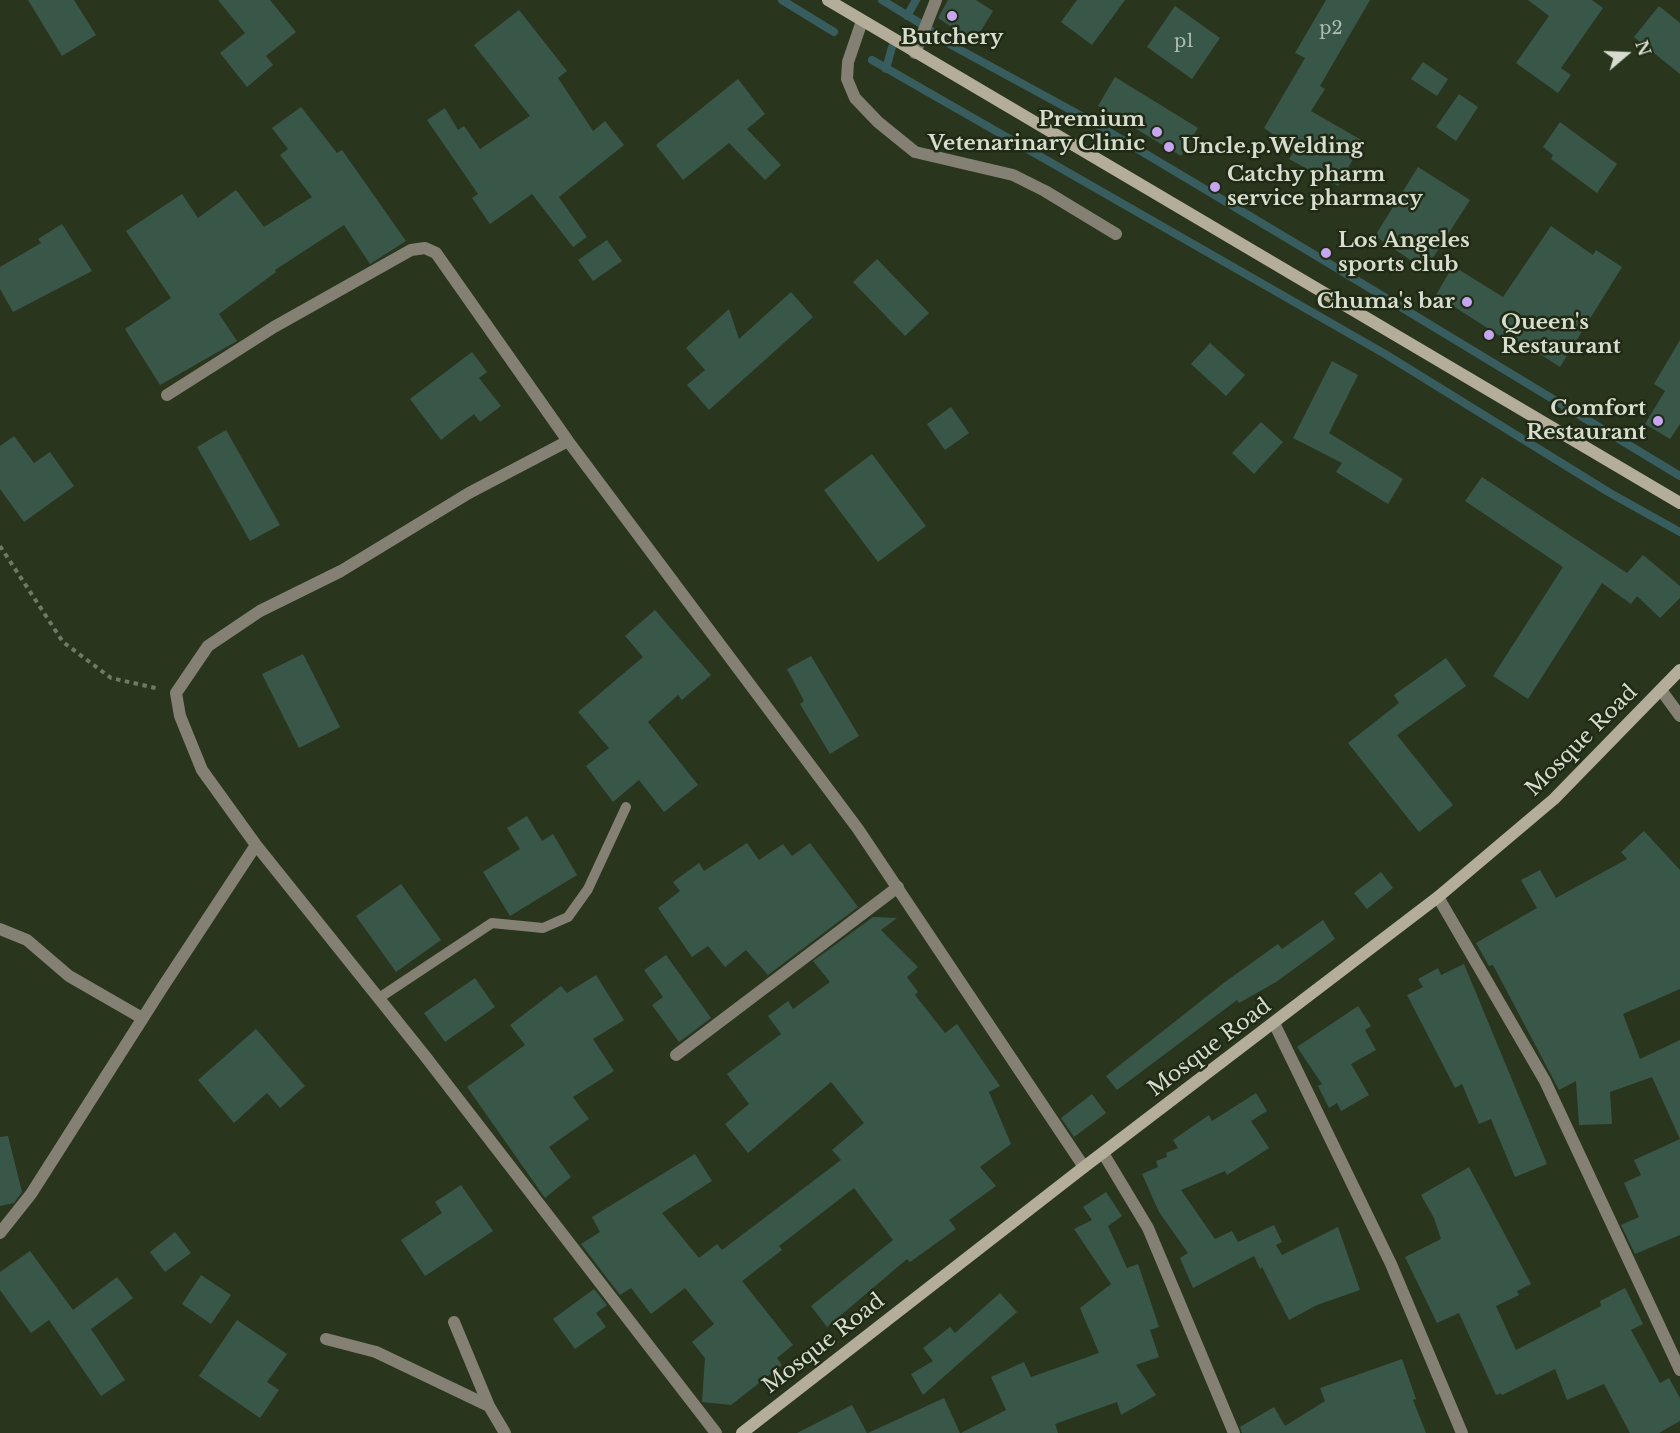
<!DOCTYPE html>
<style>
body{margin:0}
#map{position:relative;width:1680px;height:1433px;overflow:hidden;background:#2a351e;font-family:"Libre Baskerville",serif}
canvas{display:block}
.north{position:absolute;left:1596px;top:24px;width:60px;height:60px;-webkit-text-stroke:4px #202a14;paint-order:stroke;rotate:71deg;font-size:16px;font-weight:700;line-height:24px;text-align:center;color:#d6ddcf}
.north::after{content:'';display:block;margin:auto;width:21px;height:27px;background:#d6ddcf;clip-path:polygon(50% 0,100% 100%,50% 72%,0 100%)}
</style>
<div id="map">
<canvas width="1680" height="1433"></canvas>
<div class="north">N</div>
</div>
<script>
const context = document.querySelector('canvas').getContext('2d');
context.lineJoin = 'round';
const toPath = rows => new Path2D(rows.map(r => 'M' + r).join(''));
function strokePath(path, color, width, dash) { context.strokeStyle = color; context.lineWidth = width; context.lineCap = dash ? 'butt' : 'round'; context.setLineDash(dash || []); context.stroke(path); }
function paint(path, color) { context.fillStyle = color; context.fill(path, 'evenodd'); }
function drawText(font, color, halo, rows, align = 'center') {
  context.font = font + ' "Libre Baskerville",serif'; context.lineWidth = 5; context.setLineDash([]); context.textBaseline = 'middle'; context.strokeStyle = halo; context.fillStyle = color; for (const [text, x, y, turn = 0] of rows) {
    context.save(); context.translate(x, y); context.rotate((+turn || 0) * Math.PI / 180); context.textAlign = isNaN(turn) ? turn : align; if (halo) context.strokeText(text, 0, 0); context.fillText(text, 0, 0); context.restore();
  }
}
const stream = toPath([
 [782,0,834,32],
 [882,0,923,25],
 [907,16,916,0],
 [930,30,944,41,1089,120,1310,252,1680,476],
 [872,60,1385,354,1610,493,1680,532],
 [886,69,892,47]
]);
const building = toPath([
 [28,0,74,0,96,35,62,56],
 [218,0,270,0,296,32,266,56,273,65,247,87,220,53,245,33],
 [948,0,976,0,993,11,974,42,938,18],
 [1077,0,1125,0,1092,45,1061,22],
 [1326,0,1370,0,1320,86,1325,89,1311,111,1363,141,1338,186,1289,159,1295,150,1264,128,1305,58,1295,53],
 [1528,0,1592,0,1603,8,1561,68,1571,75,1558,93,1516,63,1549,16],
 [1175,6,1220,38,1192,79,1147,47],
 [1659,6,1680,23,1680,74,1634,37],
 [519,10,567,71,558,78,593,131,605,121,624,145,559,197,587,237,573,247,532,194,490,224,472,198,478,194,427,120,445,108,458,130,464,126,480,149,530,116,474,45],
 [1423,62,1448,79,1437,96,1411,79],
 [1115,77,1198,128,1181,156,1098,106],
 [738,79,765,114,747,129,781,165,765,180,729,143,683,180,656,145],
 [1459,94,1478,107,1456,141,1436,127],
 [301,107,337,153,342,150,406,241,370,264,344,225,275,270,276,272,219,314,237,341,160,385,125,329,171,298,126,231,182,194,198,218,236,190,264,227,312,197,280,155,288,149,272,128],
 [1560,122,1617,164,1597,193,1551,159,1553,155,1543,147],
 [1418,167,1470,200,1425,270,1375,236],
 [62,224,92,271,13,312,0,289,0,267,41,243,38,239],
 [1551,226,1593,255,1596,250,1622,267,1560,367,1524,344,1520,349,1436,295,1453,266,1503,297],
 [607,240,622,261,593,281,578,260],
 [877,259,929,313,905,336,853,282],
 [791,292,813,317,709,410,687,385,705,370,686,348,729,309,739,339],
 [1680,340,1680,424,1670,439,1645,424,1665,391,1654,384],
 [1210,343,1245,375,1226,396,1191,364],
 [472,352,487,372,479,378,501,406,480,422,474,414,441,440,410,399],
 [1332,361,1358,375,1329,433,1403,479,1388,504,1336,472,1342,463,1293,438],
 [951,407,969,433,945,450,927,424],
 [1261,422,1283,442,1254,474,1232,453],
 [226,430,280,525,250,541,197,447],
 [14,436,34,463,50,452,74,486,24,522,0,489,0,446],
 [872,454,926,526,878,562,824,490],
 [1482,477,1627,573,1643,555,1680,586,1680,598,1660,618,1637,596,1631,604,1602,583,1528,699,1493,676,1563,567,1465,501],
 [655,610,711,675,682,700,678,695,648,722,698,785,664,812,639,780,613,802,586,766,609,748,578,712,643,657,625,636],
 [303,654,340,727,299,748,262,674],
 [811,656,859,736,830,754,800,704,804,701,787,669],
 [1446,658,1466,686,1397,735,1453,805,1419,832,1348,743,1399,703,1394,695],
 [527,816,542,841,553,834,577,875,510,916,483,872,520,849,507,828],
 [1644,831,1680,870,1680,989,1623,1014,1640,1059,1680,1040,1680,1139,1652,1077,1610,1092,1612,1124,1579,1125,1576,1081,1559,1090,1493,965,1489,966,1476,943,1537,908,1521,880,1540,870,1556,898,1627,859,1621,852],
 [747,843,759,860,783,844,792,856,810,843,858,907,768,975,746,950,725,967,708,946,692,957,658,908,680,891,673,882,699,863,704,871],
 [1381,872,1393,888,1367,909,1354,893],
 [401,884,441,940,396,972,356,916],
 [873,917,897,918,881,930,918,967,907,977,918,992,915,995,945,1033,957,1024,1000,1086,989,1092,1011,1144,980,1167,996,1186,949,1220,956,1229,910,1262,907,1259,827,1327,811,1306,893,1240,854,1188,779,1246,782,1250,742,1281,793,1345,777,1358,782,1365,731,1405,702,1402,705,1358,692,1342,714,1324,685,1288,651,1314,631,1288,620,1295,581,1244,600,1232,592,1217,695,1154,712,1181,662,1213,699,1258,717,1244,722,1250,841,1160,832,1150,864,1123,831,1082,748,1153,725,1124,749,1104,727,1074,781,1034,768,1016,788,1001,793,1009,830,982,813,961],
 [1323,920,1335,939,1276,982,1239,1003,1237,1000,1117,1090,1106,1076,1225,982,1278,944,1282,949],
 [666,955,711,1018,679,1042,652,1005,663,997,644,970],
 [1464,964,1547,1164,1515,1177,1491,1119,1479,1124,1462,1084,1455,1088,1407,995,1423,987,1418,979,1438,968,1441,975],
 [596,975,624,1020,593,1039,614,1071,573,1097,589,1119,549,1147,571,1177,545,1198,467,1087,525,1045,510,1025,561,986,567,993],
 [475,978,495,1007,445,1042,424,1013],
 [1358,1006,1371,1026,1365,1030,1376,1050,1351,1064,1369,1095,1341,1111,1337,1103,1329,1108,1318,1086,1322,1084,1297,1047],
 [256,1029,305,1086,280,1108,267,1093,234,1123,198,1080],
 [1256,1093,1267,1111,1251,1121,1269,1148,1227,1175,1225,1171,1181,1190,1215,1239,1232,1231,1238,1242,1274,1225,1282,1242,1276,1245,1282,1255,1338,1227,1360,1290,1317,1305,1289,1320,1262,1267,1260,1269,1254,1256,1193,1288,1180,1258,1188,1253,1159,1212,1142,1174,1158,1167,1156,1161,1167,1157,1166,1153,1178,1148,1173,1140,1209,1115,1212,1121],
 [1092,1094,1106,1113,1074,1137,1061,1118],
 [8,1136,22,1192,14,1203,0,1206,0,1137],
 [1680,1139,1680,1235,1635,1254,1621,1225,1639,1217,1624,1183,1641,1175,1634,1160],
 [1469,1167,1531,1284,1517,1291,1519,1295,1496,1306,1516,1350,1601,1306,1600,1301,1625,1288,1643,1324,1631,1330,1660,1383,1669,1378,1680,1398,1680,1421,1659,1433,1630,1433,1604,1384,1567,1400,1555,1369,1502,1395,1501,1393,1496,1395,1459,1313,1437,1323,1405,1257,1441,1239,1434,1218,1421,1195],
 [461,1185,493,1231,425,1276,401,1240,442,1213,435,1202],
 [1106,1192,1122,1216,1108,1226,1127,1268,1138,1264,1159,1327,1150,1330,1159,1357,1136,1365,1156,1395,1121,1415,1117,1402,1055,1424,1058,1433,961,1433,1006,1410,991,1377,1024,1362,1031,1377,1099,1353,1080,1308,1111,1284,1074,1229,1092,1220,1083,1207],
 [175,1232,191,1253,165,1272,150,1252],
 [30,1251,73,1310,117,1277,133,1298,91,1329,125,1380,101,1396,49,1320,31,1333,0,1290,0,1272],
 [201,1275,231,1295,211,1324,182,1304],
 [594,1289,607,1305,596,1313,606,1327,575,1349,553,1319],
 [1000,1293,1017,1312,923,1395,911,1374,933,1361,923,1348,950,1327,955,1333],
 [237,1320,287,1354,267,1382,279,1390,260,1418,199,1376],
 [1402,1359,1416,1399,1413,1400,1426,1433,1242,1433,1240,1427,1274,1407,1285,1426,1325,1401,1320,1388],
 [944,1398,960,1433,868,1433],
 [852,1405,867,1433,797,1433]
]);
const path = toPath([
 [0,546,63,642,111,678,160,689]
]);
const lane = toPath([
 [379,998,492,923,543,928,568,917,588,889,626,807]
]);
const street = toPath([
 [862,21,848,62,847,79,855,98,878,122,915,152,1013,175,1045,191,1116,234],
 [915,53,936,0],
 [167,395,274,327,411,250,425,248,436,253,568,441,858,829,1084,1167],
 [568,441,469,493,341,571,260,611,208,646,176,693,180,716,202,770,256,845,425,1056,716,1433],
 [1661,690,1680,716],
 [1438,897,1545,1081,1680,1370],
 [0,929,27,940,69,976,142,1018],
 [1274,1023,1391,1264,1462,1433],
 [676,1055,898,887],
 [1103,1153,1148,1228,1234,1433],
 [0,1233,31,1194,162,988,256,845],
 [454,1322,489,1406,505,1433],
 [326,1339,376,1352,489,1406]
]);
const secondary = toPath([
 [828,0,1680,503],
 [742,1433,1084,1167,1438,897,1554,799,1680,670]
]);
const markers = [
 [952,16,6,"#c6a6f0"],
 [1157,132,6,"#c6a6f0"],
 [1169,147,6,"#c6a6f0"],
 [1215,187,6,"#c6a6f0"],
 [1326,253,6,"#c6a6f0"],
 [1467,302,6,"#c6a6f0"],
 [1489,335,6,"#c6a6f0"],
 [1658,421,6,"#c6a6f0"]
];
const numberNames = [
 ["p2",1331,29],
 ["p1",1184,42]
];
const poiNames = [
 ["Butchery",952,38,"center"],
 ["Premium",1145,120,"right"],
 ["Vetenarinary Clinic",1145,144,"right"],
 ["Uncle.p.Welding",1181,147],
 ["Catchy pharm",1227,175],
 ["service pharmacy",1227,199],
 ["Los Angeles",1338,241],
 ["sports club",1338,265],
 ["Chuma's bar",1455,302,"right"],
 ["Queen's",1501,323],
 ["Restaurant",1501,347],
 ["Comfort",1646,409,"right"],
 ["Restaurant",1646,433,"right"]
];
const streetNames = [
 ["Mosque Road",1582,741,-45],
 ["Mosque Road",1210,1048,-37],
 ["Mosque Road",824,1344,-38]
];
strokePath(stream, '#375d5e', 8);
paint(building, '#395749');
strokePath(path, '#6f7965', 4, [4.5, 4.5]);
strokePath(lane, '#848074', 10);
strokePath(street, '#848074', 12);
strokePath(secondary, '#b3ad9a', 12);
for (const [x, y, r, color] of markers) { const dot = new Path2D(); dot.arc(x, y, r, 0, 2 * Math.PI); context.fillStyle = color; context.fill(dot); strokePath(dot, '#202a14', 2); }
drawText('18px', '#afbcae', null, numberNames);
drawText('bold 21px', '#d6ddcf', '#202a14', poiNames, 'left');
drawText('21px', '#d6ddcf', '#202a14', streetNames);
</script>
